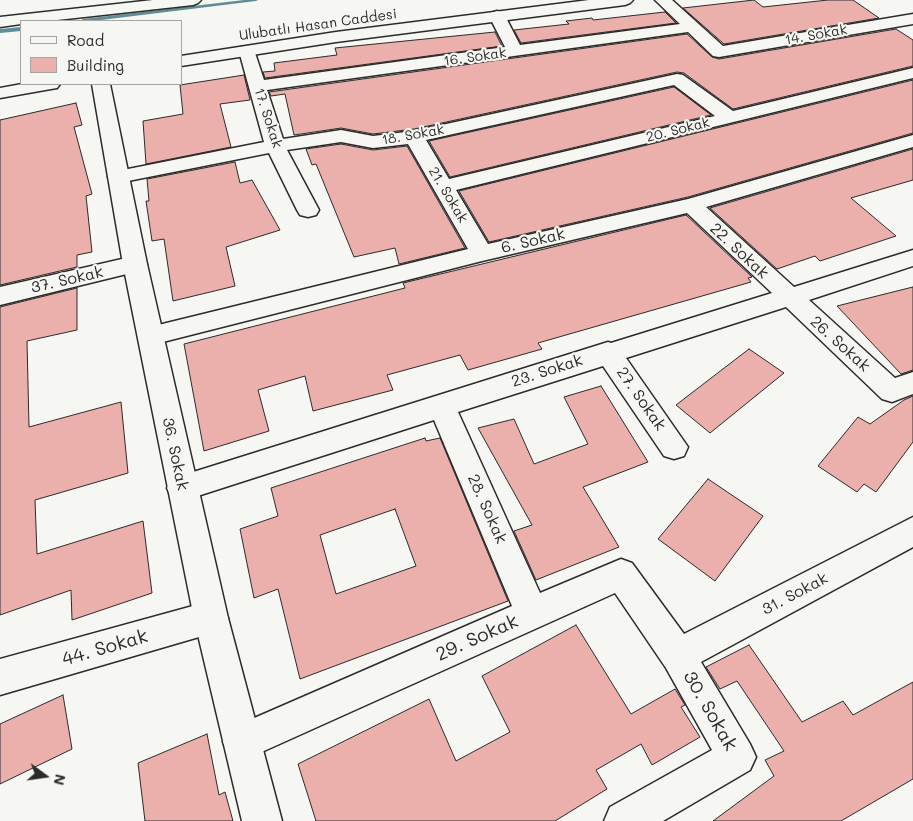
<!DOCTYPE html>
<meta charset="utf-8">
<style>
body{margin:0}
#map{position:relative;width:913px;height:821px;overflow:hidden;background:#f6f6f2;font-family:Mali,sans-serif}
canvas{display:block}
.legend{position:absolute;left:20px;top:20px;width:162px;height:65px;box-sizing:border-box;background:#f6f6f2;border:1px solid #a5a5a2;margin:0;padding:6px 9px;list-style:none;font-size:15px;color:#2b2b2b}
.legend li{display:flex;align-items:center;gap:10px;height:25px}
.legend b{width:25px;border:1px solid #a5a5a2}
.north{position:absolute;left:20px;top:751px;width:50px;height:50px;-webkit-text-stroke:4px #f6f6f2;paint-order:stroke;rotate:104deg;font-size:14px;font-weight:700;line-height:20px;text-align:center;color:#2b2b2b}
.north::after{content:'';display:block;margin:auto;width:18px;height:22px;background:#2b2b2b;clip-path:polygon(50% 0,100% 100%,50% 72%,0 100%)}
</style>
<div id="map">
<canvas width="913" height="821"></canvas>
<ul class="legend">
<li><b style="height:6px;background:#f6f6f2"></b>Road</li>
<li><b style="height:14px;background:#ebafac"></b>Building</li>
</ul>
<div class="north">N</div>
</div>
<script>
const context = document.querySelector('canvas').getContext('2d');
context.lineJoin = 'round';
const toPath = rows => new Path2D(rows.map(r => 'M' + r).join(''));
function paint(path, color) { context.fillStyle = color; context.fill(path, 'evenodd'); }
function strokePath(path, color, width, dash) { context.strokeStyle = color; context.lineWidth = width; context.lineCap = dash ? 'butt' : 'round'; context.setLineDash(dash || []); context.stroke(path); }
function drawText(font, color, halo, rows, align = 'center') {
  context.font = font + ' Mali,sans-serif'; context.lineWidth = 4.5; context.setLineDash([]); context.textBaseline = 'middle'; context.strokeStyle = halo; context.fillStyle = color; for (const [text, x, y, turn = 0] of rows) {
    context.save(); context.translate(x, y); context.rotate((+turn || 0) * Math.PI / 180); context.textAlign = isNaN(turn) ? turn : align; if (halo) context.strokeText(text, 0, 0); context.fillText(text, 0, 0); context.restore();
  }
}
const stream = toPath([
 [244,0,258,0,256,1,93,21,80,21,83,19,244,0],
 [21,27,21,31,0,33,0,29,21,27]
]);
const building = toPath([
 [754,0,763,7,828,0,853,0,879,18,724,44,683,8,754,0],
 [665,12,676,23,521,43,514,30,569,24,566,21,592,18,593,20,665,12],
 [896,29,913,40,913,66,733,109,684,73,677,72,414,129,373,134,341,128,294,135,285,94,271,96,269,92,687,34,712,57,719,59,896,29],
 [495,32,502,46,265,78,263,72,275,71,274,63,337,55,335,48,495,32],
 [244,75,250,100,220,104,231,147,146,164,143,121,183,114,180,85,244,75],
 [913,80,913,133,688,197,489,242,459,191,913,80],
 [674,87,711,115,450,177,429,141,674,87],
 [76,103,82,125,74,127,92,194,86,196,92,252,77,255,77,267,0,285,0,120,76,103],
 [341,144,373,150,407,146,465,248,399,264,395,248,354,257,316,164,312,165,306,149,341,144],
 [913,149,913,180,851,198,896,236,820,261,815,256,777,269,710,208,913,149],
 [235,162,240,183,252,180,280,230,226,247,235,286,173,301,164,239,152,241,146,201,149,201,147,179,235,162],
 [686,215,752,277,748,278,751,282,538,343,542,349,468,370,460,355,387,375,393,390,313,411,305,376,258,390,269,431,204,451,184,344,405,288,403,283,686,215],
 [913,287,913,370,901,374,837,306,913,287],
 [77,288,77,330,27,341,29,427,121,402,128,473,35,500,37,554,143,521,152,593,72,620,71,590,0,615,0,307,77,288],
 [749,349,784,373,710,433,676,405,749,349],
 [601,386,648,462,583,487,619,547,536,580,514,531,532,525,478,428,514,419,534,464,588,444,564,397,601,386],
 [913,396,913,442,876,492,864,484,857,492,818,466,858,417,870,424,904,400,913,396],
 [425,438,426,441,440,438,508,601,300,679,278,589,254,598,240,529,278,516,271,488,425,438],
 [395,509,416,566,336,594,320,535,395,509],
 [708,479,763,516,715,581,658,539,708,479],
 [576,625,631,714,675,689,685,705,681,707,700,737,652,765,641,744,596,770,607,789,555,821,316,821,298,764,429,699,456,761,510,732,482,676,576,625],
 [749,645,802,722,843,701,853,715,913,682,913,779,841,821,713,821,774,776,765,760,784,751,737,681,720,689,706,667,749,645],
 [63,695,72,749,0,784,0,724,63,695],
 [207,734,219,795,225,792,233,821,145,821,138,763,207,734]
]);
const street = toPath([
 [153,0,201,0,198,3,193,5,48,21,21,21,21,24,0,27,0,17,153,0],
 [655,0,672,0,723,46,913,14,913,24,719,57,713,56,688,32,267,90,283,139,341,130,373,136,414,131,677,74,683,75,733,111,913,68,913,78,456,190,488,244,688,199,913,135,913,147,706,207,794,287,913,250,913,266,809,300,895,378,913,372,913,394,892,402,882,399,786,307,626,358,688,447,684,456,674,459,664,456,603,366,458,412,540,593,621,559,632,563,684,634,913,517,913,547,701,662,750,744,756,757,750,770,663,821,604,821,610,807,712,750,666,668,615,593,255,755,242,761,229,755,223,742,229,729,512,606,434,420,182,501,171,497,167,488,171,479,608,342,611,343,772,293,687,213,482,261,151,345,142,343,138,336,142,329,468,249,408,144,373,148,341,142,287,150,319,210,316,215,308,217,300,215,297,210,269,153,118,183,111,181,108,177,111,173,118,171,264,142,239,51,241,47,253,47,264,80,505,47,489,16,491,13,497,11,503,13,505,16,520,45,680,24,655,0],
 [674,85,715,116,449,179,426,140,674,85],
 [135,256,143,258,147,264,143,270,0,305,0,287,135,256],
 [211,601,223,606,228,618,223,630,0,695,0,659,211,601]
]);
const secondary = toPath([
 [589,0,633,0,630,3,625,5,336,42,181,66,181,56,336,32,589,0],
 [22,84,60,84,57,88,51,89,0,98,0,88,22,84],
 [92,84,110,84,147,264,228,618,282,821,242,821,194,618,123,264,92,84]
]);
const farStreetnames = [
 ["Ulubatlı Hasan Caddesi",318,25,-8],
 ["14. Sokak",816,35,-10],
 ["16. Sokak",475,57,-8],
 ["17. Sokak",268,118,72],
 ["20. Sokak",678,130,-14],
 ["18. Sokak",413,135,-10],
 ["21. Sokak",448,195,59]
];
const streetNames = [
 ["6. Sokak",533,241,-13],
 ["22. Sokak",739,251,43],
 ["37. Sokak",67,280,-13],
 ["26. Sokak",840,344,42],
 ["23. Sokak",547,371,-18],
 ["27. Sokak",641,399,55],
 ["36. Sokak",175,454,78],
 ["28. Sokak",487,509,66],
 ["31. Sokak",795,594,-28]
];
const nearStreetnames = [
 ["29. Sokak",477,638,-24],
 ["44. Sokak",105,648,-16],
 ["30. Sokak",710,711,60]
];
paint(stream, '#5f8d97');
paint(building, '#ebafac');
strokePath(building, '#2b2b2b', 1);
strokePath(street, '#2b2b2b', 3);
strokePath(secondary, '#2b2b2b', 3);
paint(street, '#f6f6f2');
paint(secondary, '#f6f6f2');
drawText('14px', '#2b2b2b', '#f6f6f2', farStreetnames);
drawText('16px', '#2b2b2b', '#f6f6f2', streetNames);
drawText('19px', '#2b2b2b', '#f6f6f2', nearStreetnames);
</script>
